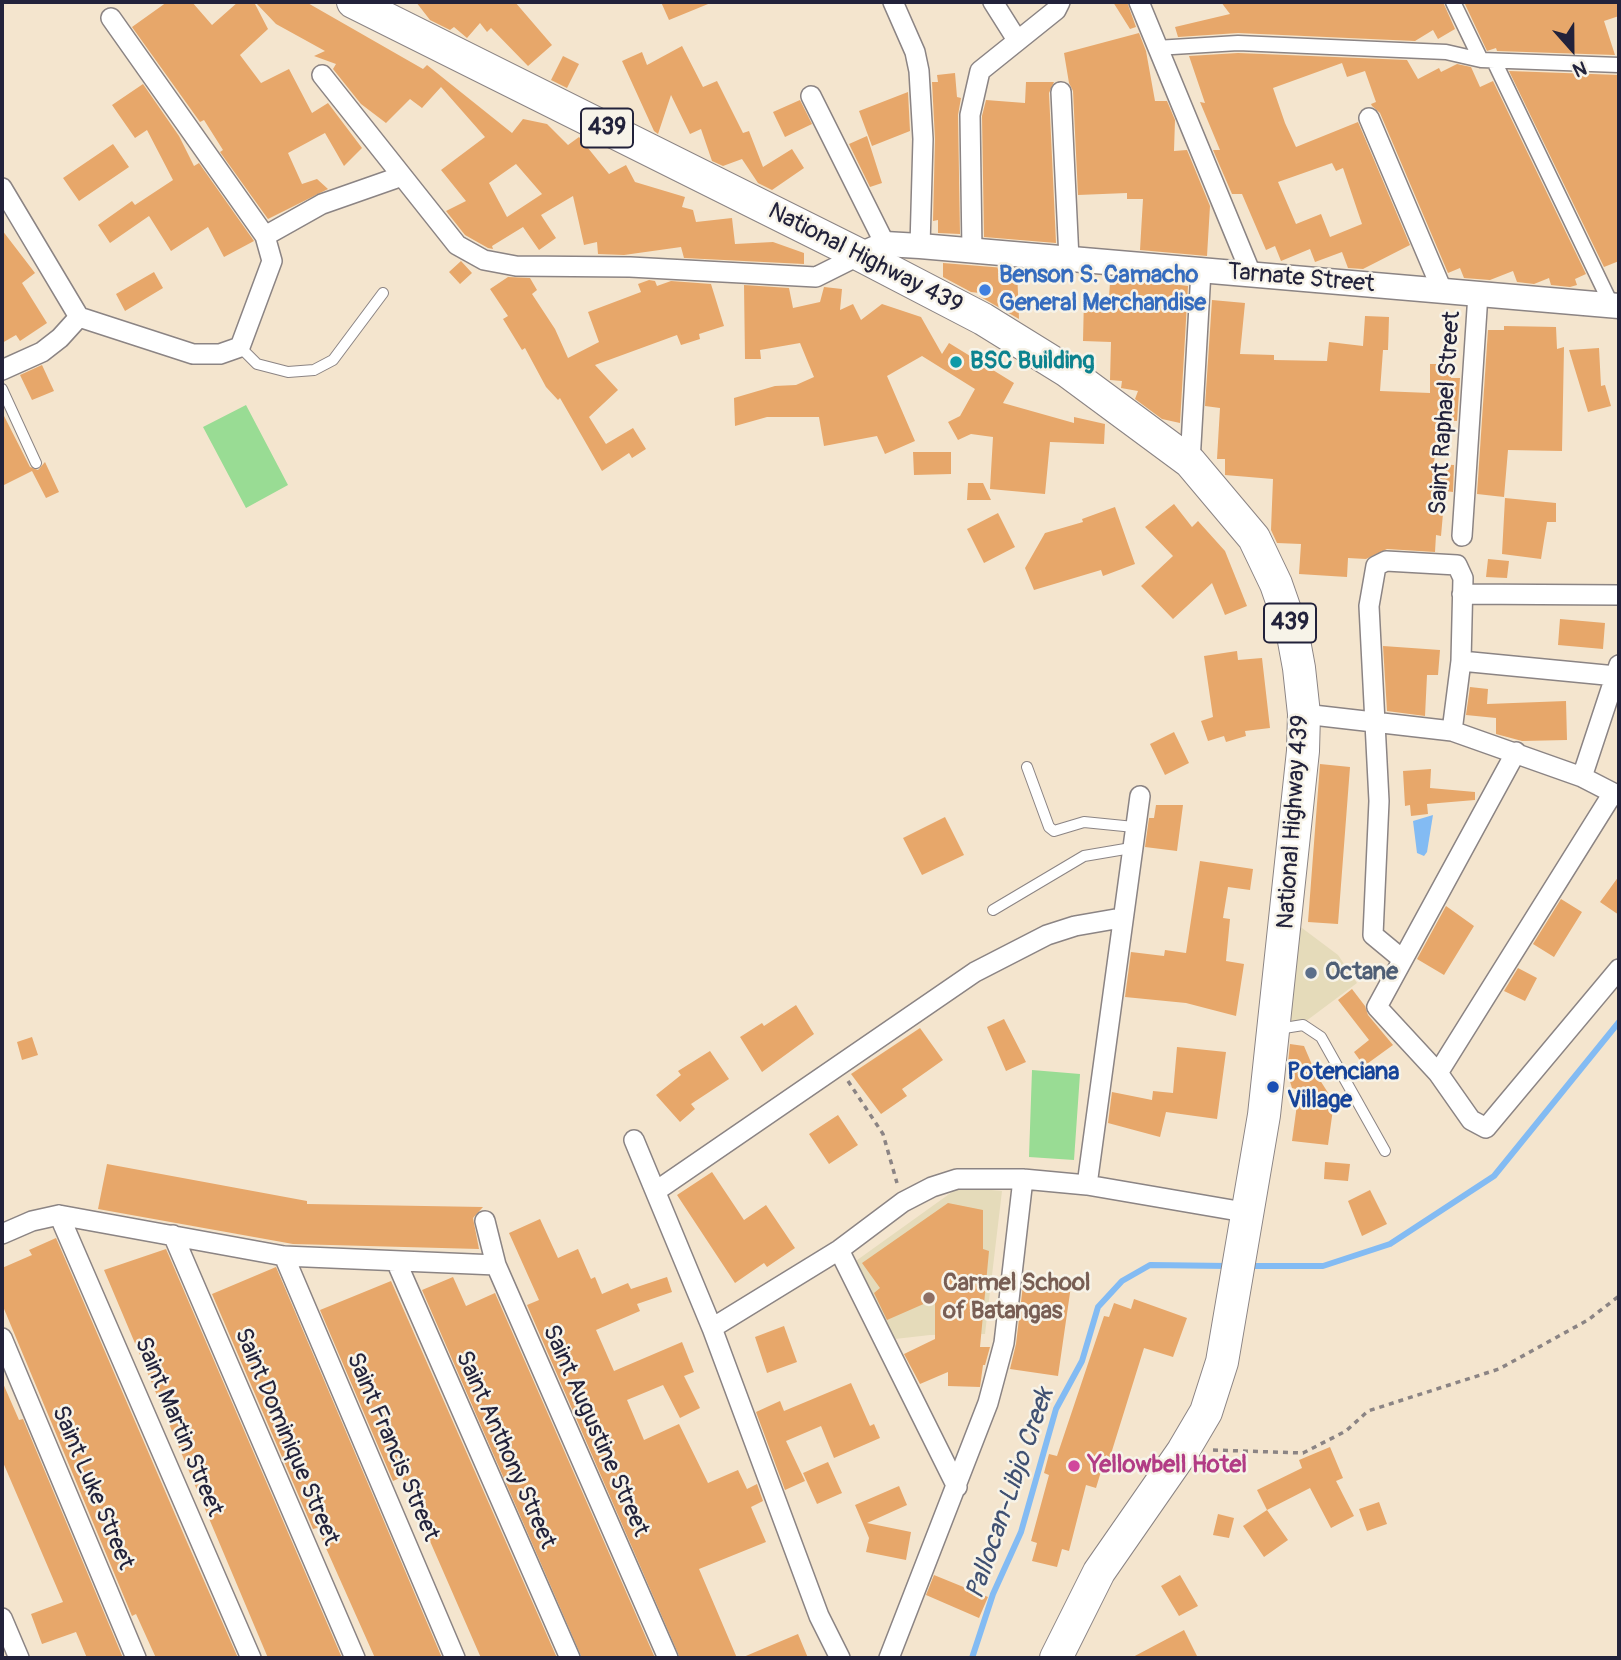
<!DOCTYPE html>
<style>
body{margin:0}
#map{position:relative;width:1621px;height:1660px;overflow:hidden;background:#f4e5ce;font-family:Pangolin,sans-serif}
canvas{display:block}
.frame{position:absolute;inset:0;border:4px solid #22223b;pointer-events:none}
.north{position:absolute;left:1537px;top:14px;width:70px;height:70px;-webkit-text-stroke:5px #f7f3e8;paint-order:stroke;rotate:159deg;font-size:19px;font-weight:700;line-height:28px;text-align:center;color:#22223b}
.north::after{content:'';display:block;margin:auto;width:24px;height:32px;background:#22223b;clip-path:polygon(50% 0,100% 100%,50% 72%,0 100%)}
</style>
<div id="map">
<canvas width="1621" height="1660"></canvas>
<div class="frame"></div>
<div class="north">N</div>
</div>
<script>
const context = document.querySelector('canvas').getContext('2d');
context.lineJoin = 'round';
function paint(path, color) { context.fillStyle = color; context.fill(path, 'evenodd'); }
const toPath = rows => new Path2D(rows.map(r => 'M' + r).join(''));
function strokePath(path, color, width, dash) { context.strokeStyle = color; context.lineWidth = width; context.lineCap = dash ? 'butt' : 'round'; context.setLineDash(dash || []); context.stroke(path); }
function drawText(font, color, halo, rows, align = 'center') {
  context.font = font + ' Pangolin,sans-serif'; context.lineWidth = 5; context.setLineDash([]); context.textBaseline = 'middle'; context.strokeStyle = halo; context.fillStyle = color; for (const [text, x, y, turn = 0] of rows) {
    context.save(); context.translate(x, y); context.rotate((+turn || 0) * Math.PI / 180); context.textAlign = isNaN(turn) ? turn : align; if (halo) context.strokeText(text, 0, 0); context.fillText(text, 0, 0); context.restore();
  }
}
const built = toPath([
 [1294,922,1338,955,1357,983,1286,1036],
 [959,1187,1002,1191,985,1334,930,1335,886,1340,853,1263]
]);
const green = toPath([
 [246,405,288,485,246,508,203,427],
 [1032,1070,1080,1074,1074,1160,1029,1157]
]);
const water = toPath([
 [1433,815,1427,852,1424,856,1417,853,1413,821]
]);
const stream = toPath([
 [1249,1266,1323,1266,1390,1244,1494,1176,1619,1022],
 [972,1658,993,1594,1021,1532,1056,1409,1082,1361,1098,1307,1122,1281,1150,1265,1228,1266]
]);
const building = toPath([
 [167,2,192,2,212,25,238,2,254,2,268,29,240,55,261,83,289,69,312,113,328,103,362,148,344,166,325,133,288,153,302,184,317,179,328,189,268,219,220,152,223,150,204,120,200,122,132,27],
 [255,2,306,2,423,69,427,65,512,133,523,119,547,124,568,145,579,137,609,174,626,165,635,182,685,197,682,207,693,210,696,222,732,218,735,244,773,242,804,253,804,264,684,258,681,247,624,255,598,254,597,242,584,245,573,196,541,215,556,238,539,250,523,227,492,246,493,249,488,248,465,235,446,211,466,201,441,170,485,137,441,87,422,108,410,99,386,123,361,104,333,69,336,64,314,56,325,51,276,24],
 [516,164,542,194,507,217,489,183],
 [416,2,515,2,552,45,528,66,491,28,487,32,480,23,467,38,454,27,450,30,430,20],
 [661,2,713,2,669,20],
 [1113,2,1127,2,1136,27,1130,29],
 [1221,2,1443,2,1455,29,1438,39,1433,30,1415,41,1238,33,1178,37,1175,27,1230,14],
 [1464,2,1619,2,1619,16,1604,21,1615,55,1497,51,1496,48,1487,51],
 [1139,33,1146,51,1155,101,1167,101,1175,120,1174,151,1187,150,1210,206,1207,256,1140,250,1143,199,1127,199,1127,193,1078,195,1073,91,1069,83,1064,53],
 [682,46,703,87,717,81,743,133,749,131,763,167,792,149,804,168,772,190,758,183,742,159,723,166,712,161,701,129,690,134,671,95,658,134,654,131,622,61,642,52,647,65],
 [1238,53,1407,60,1418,79,1439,68,1441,72,1457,64,1471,67,1480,87,1493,81,1586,274,1575,279,1577,285,1570,287,1551,285,1549,278,1534,284,1517,282,1513,271,1490,280,1464,278,1460,268,1448,273,1380,113,1372,106,1371,104,1376,102,1365,71,1347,77,1342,63,1273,88,1285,123,1296,147,1358,122,1410,245,1363,269,1348,268,1342,252,1315,262,1310,249,1281,261,1275,246,1266,250,1242,194,1232,194,1213,150,1220,150,1200,102,1205,103,1189,56],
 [1332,163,1336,171,1343,168,1362,224,1330,237,1321,214,1296,224,1278,182],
 [563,56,579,64,567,88,551,80],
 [1509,71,1619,75,1619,261,1604,267],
 [955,73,957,97,961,98,958,115,960,234,938,233,938,220,933,221,935,139,932,82,938,82,937,75],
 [1026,82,1054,82,1049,93,1056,243,984,237,982,116,986,100,1025,103],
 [143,84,179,136,194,166,199,163,254,241,224,257,208,227,171,251,149,216,110,243,98,225,132,201,135,205,173,180,147,130,135,138,112,105],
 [908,92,910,131,872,146,859,111],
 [800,100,812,124,785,137,773,112],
 [867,136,882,183,870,187,849,144],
 [113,144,129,167,79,201,63,178],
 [2,230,35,273,22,283,47,323,20,341,16,335,2,343],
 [461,261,472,273,460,284,449,272],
 [943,263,1017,269,1019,319,979,296,979,293,971,292,943,277],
 [154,272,163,288,125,311,116,294],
 [508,277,530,278,537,290,532,294,555,329,568,358,599,342,588,312,641,292,638,284,649,280,655,281,657,286,671,281,711,284,724,326,699,334,700,339,681,345,677,335,595,365,618,390,589,417,606,444,633,428,646,449,632,458,629,453,602,471,560,398,558,400,546,387,525,348,522,350,503,319,508,316,490,289],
 [1138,280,1188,286,1180,423,1162,419,1135,399,1138,391,1121,388,1122,381,1110,380,1111,342,1083,341,1084,297,1109,299,1110,281],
 [744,285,789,288,793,308,820,302,824,287,842,289,840,310,853,304,861,320,882,304,921,317,942,354,949,343,1014,383,1003,403,1074,423,1074,417,1105,424,1104,444,1050,442,1045,494,990,489,993,437,971,434,958,440,948,422,960,416,975,389,922,356,887,376,915,441,885,454,877,436,824,446,819,417,767,417,735,426,734,398,775,386,796,385,814,377,800,343,760,350,761,359,745,359],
 [1212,300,1245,303,1240,354,1274,355,1274,360,1327,361,1329,342,1363,346,1365,316,1389,317,1388,350,1383,350,1380,391,1430,393,1430,364,1451,364,1451,378,1460,378,1457,421,1438,420,1434,464,1454,465,1453,492,1445,491,1441,536,1436,535,1435,552,1387,549,1366,559,1348,558,1347,577,1299,574,1301,544,1277,543,1271,530,1273,479,1225,475,1225,459,1217,459,1220,408,1205,406],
 [1504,326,1556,327,1557,349,1564,347,1562,451,1508,450,1504,497,1477,494,1488,330,1504,330],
 [1599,348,1601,386,1605,385,1611,406,1588,412,1569,350],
 [42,365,54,391,32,400,20,375],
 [2,412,30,467,38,470,45,462,59,492,46,498,32,471,2,486],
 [913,452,951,452,951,474,914,475],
 [968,483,983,483,991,500,967,500],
 [1505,498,1556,503,1556,522,1547,522,1541,559,1502,554],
 [1174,504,1192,527,1198,521,1225,551,1247,606,1225,615,1212,583,1173,619,1141,586,1173,556,1145,527],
 [1115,507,1135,564,1103,576,1101,570,1034,590,1025,568,1045,533,1083,522,1082,519],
 [998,513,1015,547,984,563,967,529],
 [1488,559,1509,561,1507,578,1486,577],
 [1560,619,1605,623,1603,649,1558,645],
 [1383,646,1440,650,1438,675,1427,675,1425,716,1387,711],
 [1237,651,1238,660,1262,658,1270,728,1245,731,1246,736,1226,742,1224,736,1208,741,1201,721,1213,717,1204,656],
 [1470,687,1488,689,1487,704,1566,701,1567,740,1522,741,1496,734,1496,718,1466,715],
 [1174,732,1189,763,1165,775,1150,744],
 [1320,764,1350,767,1338,924,1308,922],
 [1431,769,1430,788,1475,792,1475,800,1427,804,1428,814,1411,816,1410,805,1405,806,1403,771],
 [1156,805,1183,805,1177,851,1145,847,1149,818,1154,818],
 [945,817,964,855,922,875,903,838],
 [1200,861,1253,869,1250,890,1228,887,1223,918,1230,919,1226,961,1244,964,1236,1016,1186,1003,1125,997,1131,952,1164,956,1165,950,1186,953],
 [1619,876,1619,915,1600,902],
 [1561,899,1582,912,1554,957,1533,944],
 [1446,906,1474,926,1444,975,1417,959],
 [1518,968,1537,978,1525,1001,1504,991],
 [1352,989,1365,1006,1368,1015,1393,1045,1364,1066,1354,1052,1369,1040,1338,1000],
 [796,1005,814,1034,762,1072,740,1037,762,1023,764,1026],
 [1004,1019,1026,1062,1006,1071,987,1027],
 [920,1028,943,1060,902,1089,907,1096,881,1114,851,1074],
 [32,1037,38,1055,22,1060,17,1042],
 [1290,1044,1304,1046,1316,1074,1334,1102,1328,1145,1292,1141,1299,1090,1292,1088,1287,1072],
 [1177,1047,1226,1052,1217,1119,1166,1112,1160,1137,1108,1123,1112,1092,1152,1100,1153,1091,1173,1093],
 [710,1051,729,1079,691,1104,695,1109,680,1122,656,1095,681,1075,678,1071],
 [838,1115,858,1145,829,1164,809,1134],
 [1325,1162,1350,1164,1348,1181,1324,1179],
 [107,1164,307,1201,307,1204,483,1207,473,1218,479,1249,293,1244,98,1209],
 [712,1172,744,1220,766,1205,795,1248,767,1267,764,1263,735,1283,677,1195],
 [1370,1190,1387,1224,1362,1236,1348,1201],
 [948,1203,983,1210,983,1249,989,1251,980,1347,990,1347,985,1365,983,1365,980,1387,948,1386,948,1372,920,1384,904,1354,935,1339,935,1299,887,1320,874,1293,880,1288,862,1263],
 [540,1219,558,1258,578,1249,591,1279,595,1277,602,1294,628,1283,631,1289,667,1277,672,1292,637,1304,640,1311,596,1330,614,1371,682,1342,694,1372,684,1376,700,1408,680,1418,663,1385,627,1400,644,1440,679,1424,708,1483,738,1470,747,1489,757,1484,763,1501,751,1507,766,1542,699,1569,737,1658,680,1658,527,1305,539,1300,509,1233],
 [56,1238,187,1542,238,1658,156,1658,136,1614,132,1616,2,1304,2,1268,32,1255,29,1250],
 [166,1249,342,1658,268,1658,104,1270],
 [276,1267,442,1658,375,1658,317,1528,313,1529,212,1294],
 [453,1277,466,1306,495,1293,655,1658,582,1658,422,1290],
 [391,1281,557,1658,481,1658,402,1477,393,1481,320,1310],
 [1023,1285,1071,1286,1058,1376,1010,1369,1016,1344],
 [1134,1299,1187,1318,1173,1357,1144,1348,1110,1457,1106,1455,1096,1488,1086,1485,1069,1551,1062,1549,1057,1567,1032,1561,1037,1543,1031,1541,1049,1475,1044,1473,1049,1454,1057,1456,1104,1316,1109,1317,1114,1303,1131,1309],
 [784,1326,797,1362,767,1373,755,1337],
 [2,1381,19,1420,23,1419,123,1658,87,1658,76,1632,42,1644,31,1614,63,1602,2,1460],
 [851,1383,870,1426,874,1424,880,1438,834,1458,821,1426,786,1441,805,1481,785,1490,756,1412,780,1401,784,1411],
 [1330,1447,1343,1478,1336,1481,1354,1516,1331,1528,1310,1488,1267,1510,1257,1490,1302,1468,1299,1460],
 [828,1462,842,1493,817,1504,803,1473],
 [899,1486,907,1505,867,1523,911,1532,906,1560,866,1552,869,1538,855,1505],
 [1379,1502,1387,1524,1367,1531,1359,1509],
 [1267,1510,1288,1540,1264,1557,1243,1526],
 [1218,1514,1234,1518,1229,1538,1213,1535],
 [934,1575,988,1597,979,1618,926,1595],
 [1180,1575,1198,1606,1179,1616,1161,1586],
 [1184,1630,1198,1658,1131,1658],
 [798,1634,808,1658,741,1658]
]);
const path = toPath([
 [848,1081,883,1134,897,1183],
 [1213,1450,1303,1453,1346,1431,1368,1411,1499,1369,1588,1320,1619,1296]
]);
const service = toPath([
 [240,347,257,364,288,372,314,370,333,360,383,293],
 [2,389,36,463],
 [1027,767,1049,827,1054,831,1084,822,1134,827],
 [993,910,1084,856,1131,848],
 [1278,1029,1303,1025,1321,1037,1385,1151]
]);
const pedestrian = toPath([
 [1453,2,1481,60],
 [1156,48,1238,43,1446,52,1481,60,1619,65],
 [1494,61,1612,306]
]);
const minor = toPath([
 [893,2,915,52,919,71,923,139,920,246],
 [993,2,1017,40],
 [1139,2,1252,276],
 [322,75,457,245,484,260,516,266,630,267,816,277,860,255],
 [1061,92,1069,259],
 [811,96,885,244],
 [1369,118,1442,290],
 [2,188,79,317,60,338,42,352,2,370],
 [265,236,322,204,402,176],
 [972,251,970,115,980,71,1056,10,1060,2],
 [79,317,193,354,220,354,240,347,272,261,265,236,111,18],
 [1190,462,1201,271],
 [1462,536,1478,294],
 [1462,594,1619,595],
 [1461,661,1616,676],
 [1304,714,1452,731,1582,777,1619,796],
 [1516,752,1377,1007,1438,1073,1471,1120,1486,1128,1619,969],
 [1582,777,1619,665],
 [1402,959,1373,935,1379,801,1369,606,1376,566,1386,561,1457,565,1463,578,1461,661,1452,731],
 [1438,1073,1613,793],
 [634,1140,712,1328,819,1616,840,1658],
 [1087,1185,1140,796],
 [656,1191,975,972,1047,935,1075,926,1121,918],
 [59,1215,251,1658],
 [485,1221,496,1265,668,1658],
 [2,1234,32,1221,59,1215,284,1256,496,1265],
 [173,1235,355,1658],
 [839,1250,957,1487],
 [284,1256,455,1658],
 [396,1261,570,1658],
 [712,1328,839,1250,903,1202,932,1187,957,1179,1023,1179,1087,1185,1250,1213],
 [2,1338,136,1658],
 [2,1618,19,1658],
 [889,1658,988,1403,1004,1343,1023,1179]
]);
const tertiary = toPath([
 [860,255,885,244,920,246,1619,306]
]);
const primary = toPath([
 [353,2,860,255,983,319,1067,371,1190,462,1254,538,1276,584,1292,630,1299,668,1304,714,1303,751,1264,1115,1222,1362,1206,1412,1183,1451,1099,1572,1056,1658]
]);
const markers = [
 [985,290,7,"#3f7fe0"],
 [956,362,7,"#0f9aa8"],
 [1311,973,7,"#5c6f8a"],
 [1273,1087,7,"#1a4fb4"],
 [929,1298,7,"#8d6e63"],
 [1074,1466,7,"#d1479c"]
];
const shields = [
 [607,128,52],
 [1290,623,52]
];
const shieldNames = [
 ["439",607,128],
 ["439",1290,623]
];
const streetNames = [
 ["National Highway 439",865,259,27],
 ["Tarnate Street",1301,279,5],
 ["Saint Raphael Street",1446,413,-86],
 ["National Highway 439",1294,822,-86],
 ["Saint Martin Street",178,1427,67],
 ["Saint Augustine Street",595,1431,66],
 ["Saint Dominique Street",286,1437,67],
 ["Saint Francis Street",392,1447,67],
 ["Saint Anthony Street",505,1450,66],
 ["Saint Luke Street",92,1488,67]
];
const shopNames = [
 ["Benson S. Camacho",999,276],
 ["General Merchandise",999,304]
];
const cultureNames = [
 ["BSC Building",970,362]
];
const serviceNames = [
 ["Octane",1325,973]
];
const transitNames = [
 ["Potenciana",1287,1073],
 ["Village",1287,1101]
];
const educationNames = [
 ["Carmel School",943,1284],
 ["of Batangas",943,1312]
];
const hotelNames = [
 ["Yellowbell Hotel",1088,1466]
];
const waterNames = [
 ["Pallocan-Libjo Creek",1011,1494,-71]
];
paint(built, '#e5dbba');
paint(green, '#99dc94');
paint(water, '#83bbf3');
strokePath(stream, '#83bbf3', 6);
paint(building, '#e7a76a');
strokePath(service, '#8b8484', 12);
strokePath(pedestrian, '#8b8484', 17);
strokePath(minor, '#8b8484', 22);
strokePath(tertiary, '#8b8484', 27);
strokePath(primary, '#8b8484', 34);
strokePath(path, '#8b8484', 3.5, [5, 5]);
strokePath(service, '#fff', 10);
strokePath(pedestrian, '#fff', 14);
strokePath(minor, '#fff', 19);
strokePath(tertiary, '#fff', 24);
strokePath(primary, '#fff', 32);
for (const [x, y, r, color] of markers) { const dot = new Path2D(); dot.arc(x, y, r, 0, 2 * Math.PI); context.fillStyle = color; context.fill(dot); strokePath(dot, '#f7f3e8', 2.5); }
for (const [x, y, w] of shields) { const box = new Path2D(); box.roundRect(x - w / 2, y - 19.5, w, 39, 5); context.fillStyle = '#f7f3e8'; context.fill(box); strokePath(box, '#22223b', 2); }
drawText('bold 23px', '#22223b', null, shieldNames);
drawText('24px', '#22223b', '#f7f3e8', streetNames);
drawText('bold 24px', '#366cbe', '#f7f3e8', shopNames, 'left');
drawText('bold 24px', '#0d838f', '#f7f3e8', cultureNames, 'left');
drawText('bold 24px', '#4e5e75', '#f7f3e8', serviceNames, 'left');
drawText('bold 24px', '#164399', '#f7f3e8', transitNames, 'left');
drawText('bold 24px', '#785e54', '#f7f3e8', educationNames, 'left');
drawText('bold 24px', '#b23c85', '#f7f3e8', hotelNames, 'left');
drawText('italic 26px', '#3f5072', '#f7f3e8', waterNames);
</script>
